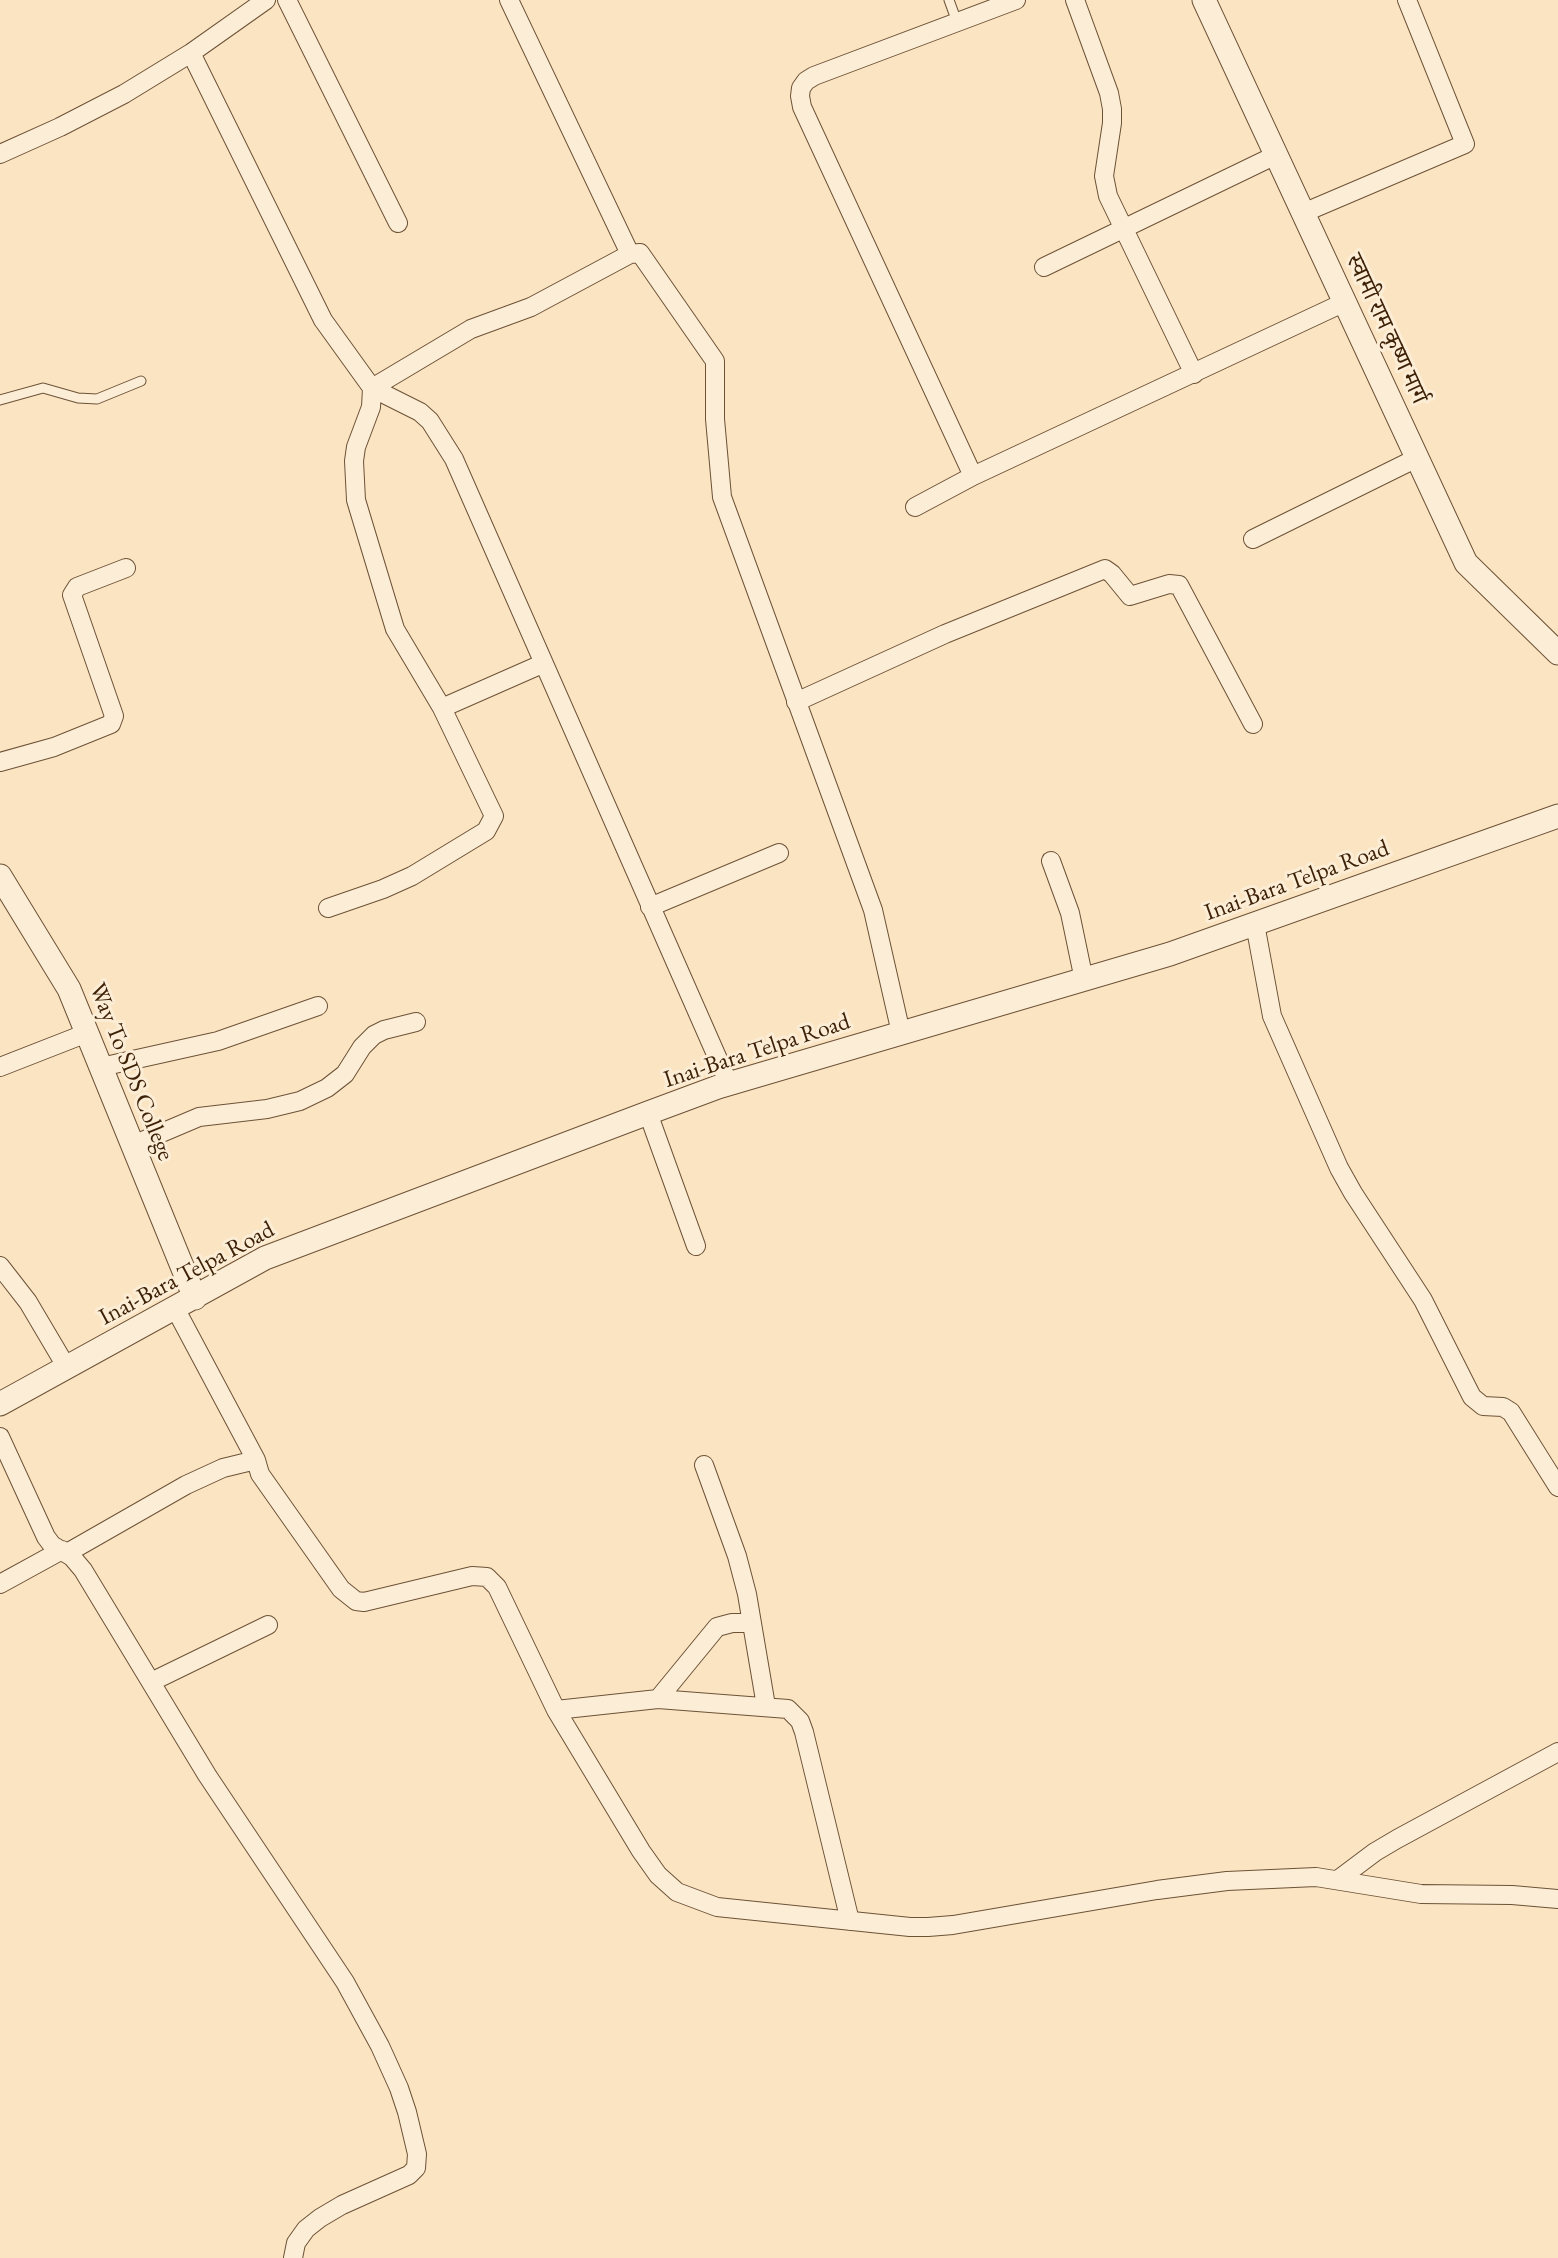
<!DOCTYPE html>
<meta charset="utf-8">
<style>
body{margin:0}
canvas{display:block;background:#fbe4c2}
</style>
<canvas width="1558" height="2258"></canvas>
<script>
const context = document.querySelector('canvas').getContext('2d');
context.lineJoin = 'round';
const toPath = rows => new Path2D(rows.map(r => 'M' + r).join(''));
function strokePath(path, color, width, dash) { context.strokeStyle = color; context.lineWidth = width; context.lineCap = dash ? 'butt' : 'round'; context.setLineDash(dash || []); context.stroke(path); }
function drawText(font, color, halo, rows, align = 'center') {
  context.font = font + ' "EB Garamond","Noto Serif Devanagari",serif'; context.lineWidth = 6; context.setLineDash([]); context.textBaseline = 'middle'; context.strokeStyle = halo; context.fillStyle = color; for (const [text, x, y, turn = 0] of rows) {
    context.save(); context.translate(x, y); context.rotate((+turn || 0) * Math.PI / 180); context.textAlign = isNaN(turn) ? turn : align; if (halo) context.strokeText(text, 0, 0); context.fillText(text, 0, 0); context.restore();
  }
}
const service = toPath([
 [949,0,957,22],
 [0,400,43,388,78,398,97,399,141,381]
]);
const minor = toPath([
 [287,0,398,223],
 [509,0,630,254],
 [1075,0,1109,93,1112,109,1112,123,1104,176,1108,196,1194,374],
 [191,53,323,320,372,388,371,407,356,447,354,461,356,500,395,629,442,708,494,816,486,831,412,876,383,889,328,908],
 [0,154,60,127,124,94,191,53,266,0],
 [1303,213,1465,144,1407,0],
 [1044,267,1276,155],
 [372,388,471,329,531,307,630,254,640,253,715,361,715,419,722,497,873,910,901,1033],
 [372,388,420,412,430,421,454,459,729,1084],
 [973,476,802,107,800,96,801,88,806,81,814,76,1016,0],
 [915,507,973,476,1345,302],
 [1253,539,1417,458],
 [796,702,945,634,1105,569,1112,574,1130,596,1169,584,1179,585,1253,724],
 [442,708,542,664],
 [0,762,54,747,111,724,114,716,72,595,77,587,126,568],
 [1051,861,1070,913,1084,980],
 [650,907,779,853],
 [1255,924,1272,1016,1339,1168,1353,1193,1423,1300,1472,1397,1483,1406,1503,1407,1511,1412,1558,1487],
 [0,1067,87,1033],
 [101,1067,218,1041,318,1006],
 [648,1113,696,1246],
 [133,1145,199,1117,267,1109,300,1101,327,1088,345,1074,362,1047,374,1035,384,1030,416,1022],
 [0,1266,28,1302,67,1368],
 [175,1308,256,1460],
 [0,1437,46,1537,52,1545,72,1557,83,1570,207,1775,345,1982,380,2046,399,2088,407,2112,417,2154,416,2168,409,2175,342,2205,320,2218,306,2229,296,2243,293,2258],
 [704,1465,737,1556,747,1594,766,1706],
 [67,1553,186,1485,223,1468,256,1460,260,1474,341,1589,356,1601,364,1602,472,1576,487,1577,497,1587,556,1710,641,1851,658,1875,677,1892,717,1907,910,1927,928,1927,953,1925,1157,1890,1227,1881,1316,1877,1421,1894,1512,1895,1558,1899],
 [0,1584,62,1550],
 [151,1682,268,1625],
 [658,1699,717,1627,732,1623,751,1623],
 [556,1710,658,1699,788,1709,800,1721,804,1732,850,1921],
 [1339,1879,1375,1852,1397,1839,1558,1752]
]);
const tertiary = toPath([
 [1204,0,1466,563,1558,653],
 [0,876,69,989,195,1298],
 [0,1404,265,1258,648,1113,718,1087,1170,954,1558,816]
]);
const streetNames = [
 ["स्वामी राम कृष्ण मार्ग",1386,329,65],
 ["Inai-Bara Telpa Road",1297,881,-20],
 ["Inai-Bara Telpa Road",757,1051,-18],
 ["Way To SDS College",131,1072,68],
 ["Inai-Bara Telpa Road",187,1274,-28]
];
strokePath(service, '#6d5236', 11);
strokePath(minor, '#6d5236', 20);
strokePath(tertiary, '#6d5236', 25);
strokePath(service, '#fcedd7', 9);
strokePath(minor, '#fcedd7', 18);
strokePath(tertiary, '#fcedd7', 23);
drawText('24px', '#3e2207', '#fcedd7', streetNames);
</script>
